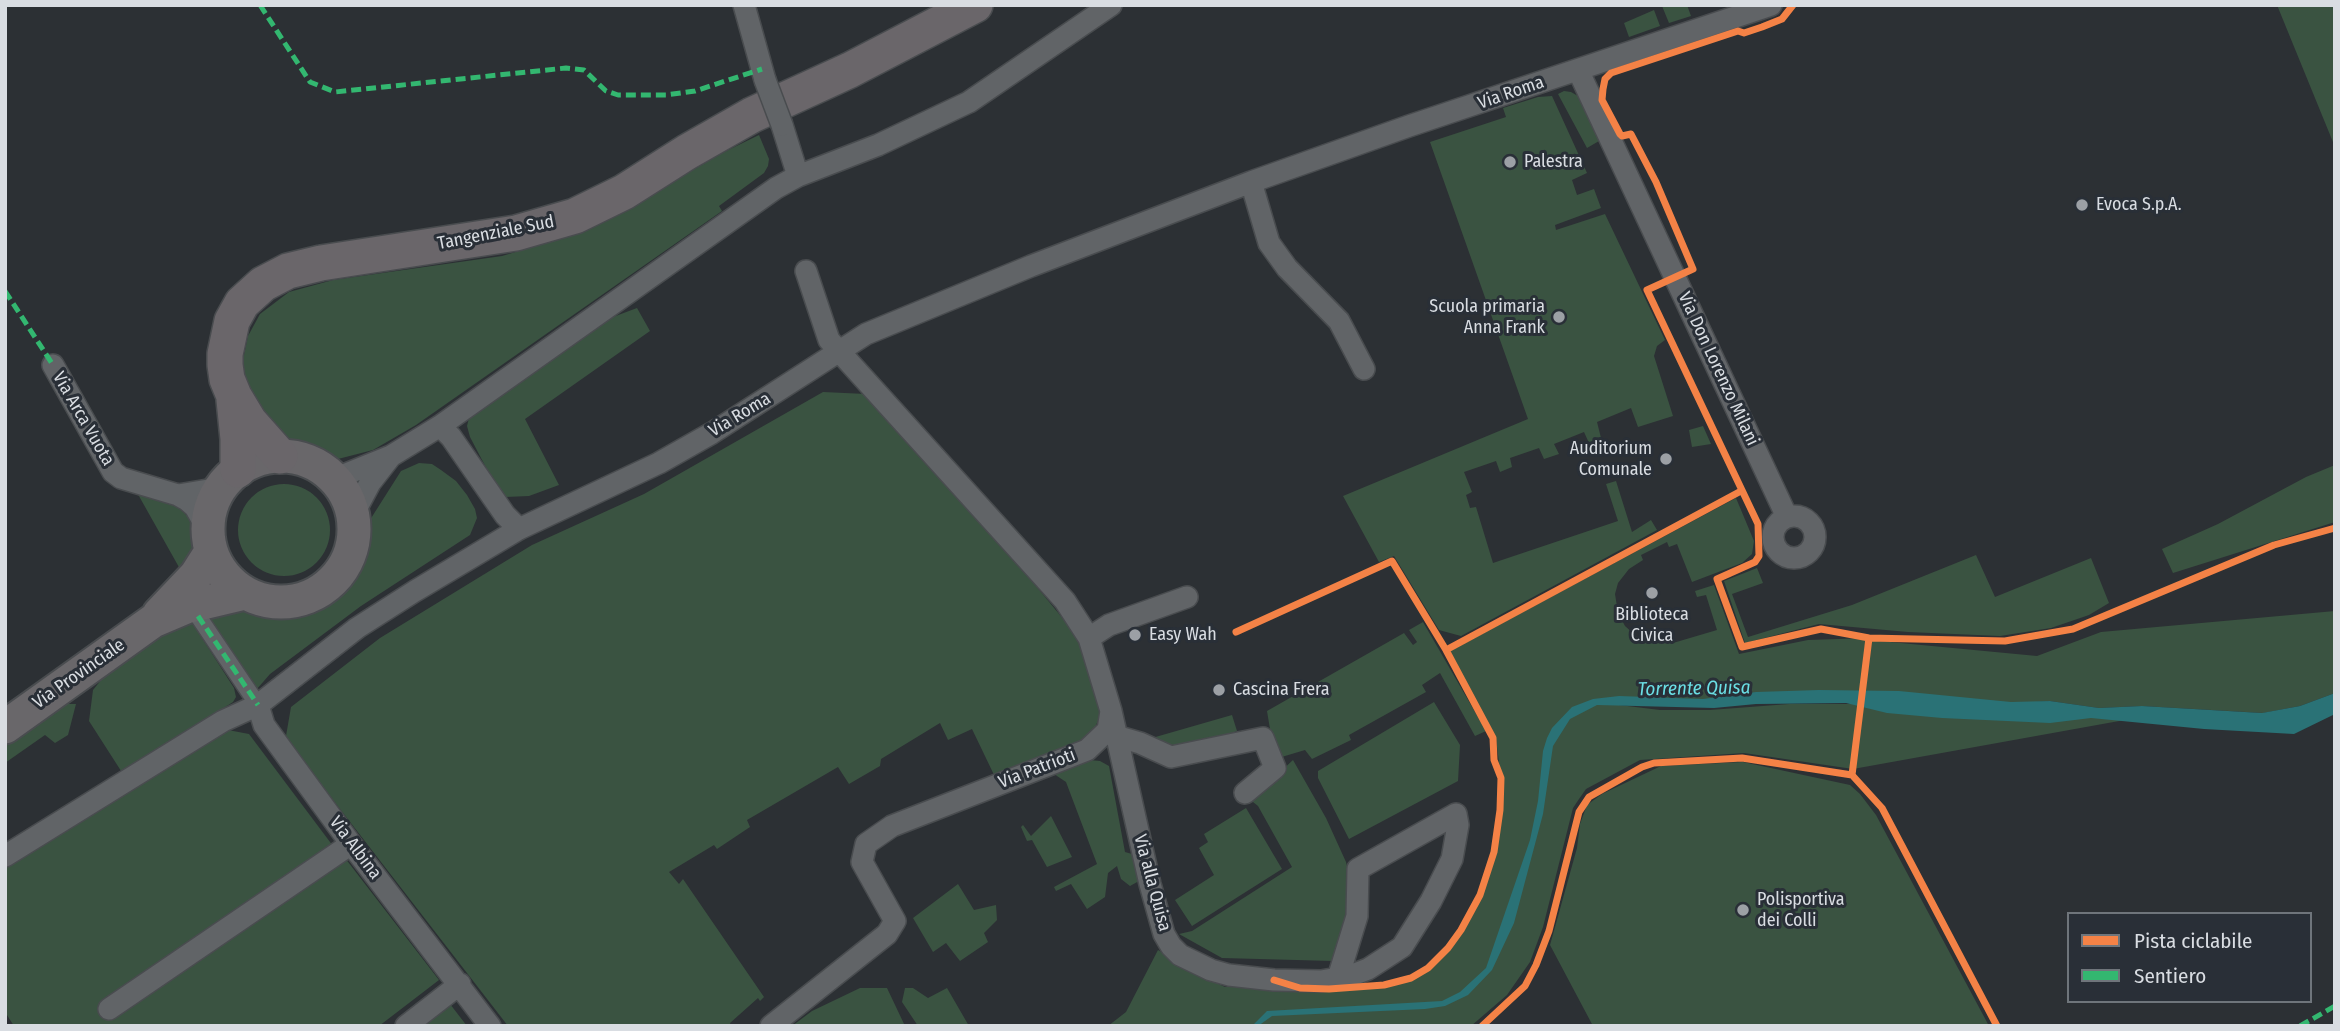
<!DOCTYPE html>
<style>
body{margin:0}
#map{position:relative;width:2340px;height:1031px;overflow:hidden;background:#2c3034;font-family:"Fira Sans Condensed",sans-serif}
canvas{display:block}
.frame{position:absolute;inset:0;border:7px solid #d9dde2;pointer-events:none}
.legend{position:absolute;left:2067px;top:912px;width:245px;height:91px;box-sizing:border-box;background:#292f37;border:2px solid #6f757b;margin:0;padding:9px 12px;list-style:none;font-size:21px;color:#d9dde2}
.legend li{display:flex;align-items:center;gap:14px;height:35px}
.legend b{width:35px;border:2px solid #6f757b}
</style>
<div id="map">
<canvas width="2340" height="1031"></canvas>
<div class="frame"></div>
<ul class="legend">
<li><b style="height:9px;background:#f48246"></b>Pista ciclabile</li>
<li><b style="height:9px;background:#33b770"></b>Sentiero</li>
</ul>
</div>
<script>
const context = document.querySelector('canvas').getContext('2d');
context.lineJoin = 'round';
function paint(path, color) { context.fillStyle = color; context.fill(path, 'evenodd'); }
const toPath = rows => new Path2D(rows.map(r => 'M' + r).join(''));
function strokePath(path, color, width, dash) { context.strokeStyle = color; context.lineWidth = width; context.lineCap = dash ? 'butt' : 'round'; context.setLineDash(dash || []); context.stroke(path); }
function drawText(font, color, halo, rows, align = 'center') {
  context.font = font + ' "Fira Sans Condensed",sans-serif'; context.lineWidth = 6; context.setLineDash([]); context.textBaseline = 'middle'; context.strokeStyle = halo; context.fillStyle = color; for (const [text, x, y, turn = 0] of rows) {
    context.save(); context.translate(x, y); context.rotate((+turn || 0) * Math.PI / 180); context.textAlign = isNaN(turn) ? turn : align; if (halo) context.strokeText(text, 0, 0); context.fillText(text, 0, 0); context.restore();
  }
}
const green = toPath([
 [1687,5,1691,16,1669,23,1662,6],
 [2277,5,2335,5,2335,147],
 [1654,10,1660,26,1629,37,1624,23],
 [1564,91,1571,92,1578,96,1599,141,1587,148,1558,94],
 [1552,96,1587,173,1572,180,1577,195,1594,189,1601,208,1555,225,1556,230,1605,214,1665,340,1657,346,1654,356,1673,416,1638,427,1631,408,1597,422,1601,438,1589,443,1584,432,1554,444,1559,454,1544,459,1539,448,1510,458,1512,467,1500,472,1496,461,1464,472,1472,492,1466,495,1470,508,1476,507,1493,563,1618,521,1606,484,1616,481,1632,532,1651,520,1657,530,1461,636,1439,630,1394,556,1379,562,1343,496,1528,419,1430,142,1506,117,1503,108,1538,97],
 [759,135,769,159,768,166,764,173,719,206,722,211,416,425,373,450,338,459,325,452,277,439,243,382,244,355,248,336,260,314,289,292,333,280,502,256,576,234,613,217,720,154],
 [637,308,650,331,525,419,559,485,529,496,505,497,492,479,470,437,467,426,469,418,597,323],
 [823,392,866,394,990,530,1078,637,1105,704,1091,737,996,779,972,729,948,740,940,723,881,759,880,766,849,784,838,767,747,820,750,827,717,849,714,845,669,872,679,884,683,879,764,997,760,1001,758,998,730,1023,731,1026,508,1026,309,769,286,736,291,707,380,638,532,545,644,494],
 [1703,426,1711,444,1692,447,1689,430],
 [419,463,432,464,441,470,456,481,467,495,475,509,477,518,470,535,361,606,270,674,257,689,206,615,254,611,276,617,294,617,314,612,332,603,353,582,362,567,367,548,368,523,401,471],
 [2335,465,2335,522,2173,573,2162,549,2218,524,2306,477],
 '238 530a46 46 0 1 1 92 0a46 46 0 1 1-92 0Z',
 [135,489,175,503,191,520,196,532,197,546,180,569],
 [1736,498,1754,541,1752,554,1742,563,1692,582,1677,544,1669,547,1667,542,1641,555,1643,560,1629,569,1618,583,1615,594,1618,613,1625,626,1636,636,1657,641,1671,638,1673,643,1717,630,1706,595,1697,597,1695,591,1714,585,1739,654,1808,640,1869,638,1869,640,2037,656,2101,632,2335,611,2335,693,2300,706,2263,713,2142,706,2099,708,2050,701,2023,703,2158,714,1853,769,1744,753,1640,760,1586,789,1579,799,1573,808,1543,927,1530,962,1507,995,1471,1026,1108,1026,1126,1012,1158,950,1200,975,1225,987,1364,987,1411,978,1428,968,1448,948,1460,930,1480,895,1494,852,1500,810,1501,778,1496,739,1450,651],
 [1861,701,1860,704,1789,704,1710,710,1660,710,1611,704],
 [1976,555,1995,597,2091,558,2109,603,2089,615,2051,628,2000,636,1908,632,1819,624,1745,643,1724,581,1757,568,1763,583,1732,594,1748,637,1852,605],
 [188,616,234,688,236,697,233,702,123,774,89,721,93,690,109,670],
 [1423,622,1486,731,1475,736,1440,673,1422,685,1426,692,1349,735,1351,740,1312,759,1305,750,1275,759,1267,711,1404,633,1413,645,1417,642,1409,630],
 [65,699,69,704,76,704,68,735,55,743,45,735,5,763,5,741],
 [1434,702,1460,745,1458,781,1349,839,1318,778,1318,771],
 [1232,715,1237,731,1188,750,1145,740],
 [228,730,249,734,333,846,101,1004,109,1019,345,858,439,980,379,1026,14,1026,5,1012,5,868],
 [1090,760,1100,761,1109,766,1125,852,1132,854,1139,881,1130,886,1121,879,1117,866,1108,873,1105,897,1087,909,1071,884,1056,891,1054,887,1097,864,1066,782,1054,774],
 [1293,760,1326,818,1346,862,1351,883,1348,910,1333,961,1222,958,1179,934,1192,931,1292,867,1258,806,1253,802,1247,803],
 [1743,762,1850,785,1860,794,1876,815,1989,1026,1593,1026,1550,945,1577,848,1580,824,1587,805,1602,794,1661,766],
 [1246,808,1282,869,1192,926,1175,900,1214,875,1199,848,1208,842,1204,834],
 [1051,816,1072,857,1047,867,1032,840,1027,841,1021,827,1023,825,1031,836],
 [958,884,974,910,996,905,997,920,984,933,988,942,960,961,946,943,933,952,913,918],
 [860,988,887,988,905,1026,792,1026,812,1011],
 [905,988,913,988,928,998,947,988,969,1026,918,1026,902,1002],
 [450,1004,467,1026,422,1026]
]);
const water = toPath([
 [1819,690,1899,691,2011,702,2050,701,2099,708,2142,706,2262,713,2300,706,2335,693,2335,714,2294,734,2204,729,2091,718,2050,723,1942,718,1887,713,1846,703,1756,704,1714,708,1597,705,1570,719,1553,746,1543,814,1514,923,1492,970,1468,995,1445,1006,1425,1009,1272,1016,1258,1026,1252,1026,1267,1011,1442,1001,1460,992,1486,968,1530,840,1538,801,1543,751,1547,738,1552,728,1572,707,1593,699,1619,696,1703,699,1756,692]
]);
const pedestrian = toPath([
 [198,616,258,705]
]);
const minor = toPath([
 [744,5,765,80],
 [1578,70,1787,517],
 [782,125,798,176],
 [1251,182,1269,243,1287,268,1339,321,1364,369],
 [806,271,829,340,1065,601,1089,638,1111,711,1150,884,1164,934,1171,946,1180,955,1211,970,1229,975,1274,980,1321,981,1338,978,1350,976,1368,969,1402,947,1431,901,1452,859,1458,825,1456,814,1358,869,1357,916,1338,978],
 [53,365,113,472,121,478,178,495,187,500,195,507,208,530],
 [440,426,451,437,505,515,519,529],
 [334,479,391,456,440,426,776,188,798,176,878,145,969,102,1111,5],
 [178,495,220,488],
 [353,515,370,483,391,456],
 '1773 537a21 21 0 1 1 42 0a21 21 0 1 1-42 0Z',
 [1089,638,1109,625,1187,597],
 [258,705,264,725,351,844,490,1026],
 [1116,736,1140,743,1171,757,1263,738,1275,768,1245,793],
 [5,856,223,721,258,705,357,628,415,591,519,529,659,463,712,433,866,334,1031,266,1251,182,1409,126,1771,5],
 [109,1009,351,844],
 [406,1026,460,984],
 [771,1026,887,934,895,921,862,862,866,844,892,826,1087,750,1108,730,1111,711]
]);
const primary = toPath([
 '208 529a73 73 0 1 1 146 0a73 73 0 1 1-146 0Z',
 [159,614,196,575,210,553],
 [5,727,153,621,186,607,245,593]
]);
const trunk = toPath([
 [234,400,238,439,238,470],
 [280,456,249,421,234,396,227,379,225,365,225,354,232,321,242,303,263,284,288,271,321,263,516,233,575,216,624,192,687,152,752,115,850,70,975,5]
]);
const minorBridge = toPath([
 [765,80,782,125]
]);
const quiet = toPath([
 [260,5,310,82,335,92,566,68,584,70,606,91,618,95,666,95,695,91,762,69],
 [5,291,53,365],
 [198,616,258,705],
 [2300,1026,2335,1006]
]);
const cycleway = toPath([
 [1793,5,1782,19,1762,27,1744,33,1738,31,1611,73,1605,79,1603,89,1602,100,1620,134,1622,136,1631,134,1656,182,1693,269,1647,290,1758,524,1759,556,1755,562,1717,579,1742,647,1821,629,1869,638,2005,641,2073,629,2274,545,2335,528],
 [1236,632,1392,561,1446,650,1741,491],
 [1852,775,1869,638],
 [1274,980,1300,988,1329,989,1384,985,1411,978,1428,968,1448,948,1461,930,1480,895,1494,852,1500,810,1501,778,1494,760,1493,738,1446,650],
 [1482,1026,1525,986,1536,965,1549,931,1579,812,1589,797,1642,767,1654,763,1742,758,1852,775,1882,808,1997,1026]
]);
const markers = [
 [1510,162,7,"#9ca0a5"],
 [2082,205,7,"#9ca0a5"],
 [1559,317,7,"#9ca0a5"],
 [1666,459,7,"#9ca0a5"],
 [1652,593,7,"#9ca0a5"],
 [1135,635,7,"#9ca0a5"],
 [1219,690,7,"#9ca0a5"],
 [1743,910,7,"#9ca0a5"]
];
const streetNames = [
 ["Via Roma",1511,93,-19],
 ["Tangenziale Sud",496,233,-11],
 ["Via Don Lorenzo Milani",1718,369,65],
 ["Via Roma",740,415,-31],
 ["Via Arca Vuota",83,419,60],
 ["Via Provinciale",79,674,-35],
 ["Via Patrioti",1037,769,-21],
 ["Via Albina",355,848,53],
 ["Via alla Quisa",1152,883,75]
];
const poiNames = [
 ["Palestra",1524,162],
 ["Evoca S.p.A.",2096,205],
 ["Scuola primaria",1545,307,"right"],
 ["Anna Frank",1545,328,"right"],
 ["Auditorium",1652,449,"right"],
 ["Comunale",1652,470,"right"],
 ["Biblioteca",1652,615,"center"],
 ["Civica",1652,636,"center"],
 ["Easy Wah",1149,635],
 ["Cascina Frera",1233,690],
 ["Polisportiva",1757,900],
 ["dei Colli",1757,921]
];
const waterNames = [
 ["Torrente Quisa",1694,689,-1]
];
paint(green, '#3a5341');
paint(water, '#2a7276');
strokePath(pedestrian, '#494c4f', 19);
strokePath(minor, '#494c4f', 24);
strokePath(primary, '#494c4f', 37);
strokePath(trunk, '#494c4f', 38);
strokePath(pedestrian, '#616467', 16);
strokePath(minor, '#616467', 21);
strokePath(primary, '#69676a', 33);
strokePath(trunk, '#6a666a', 35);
strokePath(minorBridge, '#494c4f', 24, []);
strokePath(minorBridge, '#616467', 21);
strokePath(quiet, '#33b770', 5, [10, 5]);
strokePath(cycleway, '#f48246', 7);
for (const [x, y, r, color] of markers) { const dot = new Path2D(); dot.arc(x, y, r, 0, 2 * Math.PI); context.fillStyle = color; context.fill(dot); strokePath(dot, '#292f37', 2.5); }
drawText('18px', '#d9dde2', '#292f37', streetNames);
drawText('18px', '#d9dde2', '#292f37', poiNames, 'left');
drawText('italic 19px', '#6bdfe5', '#292f37', waterNames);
</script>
